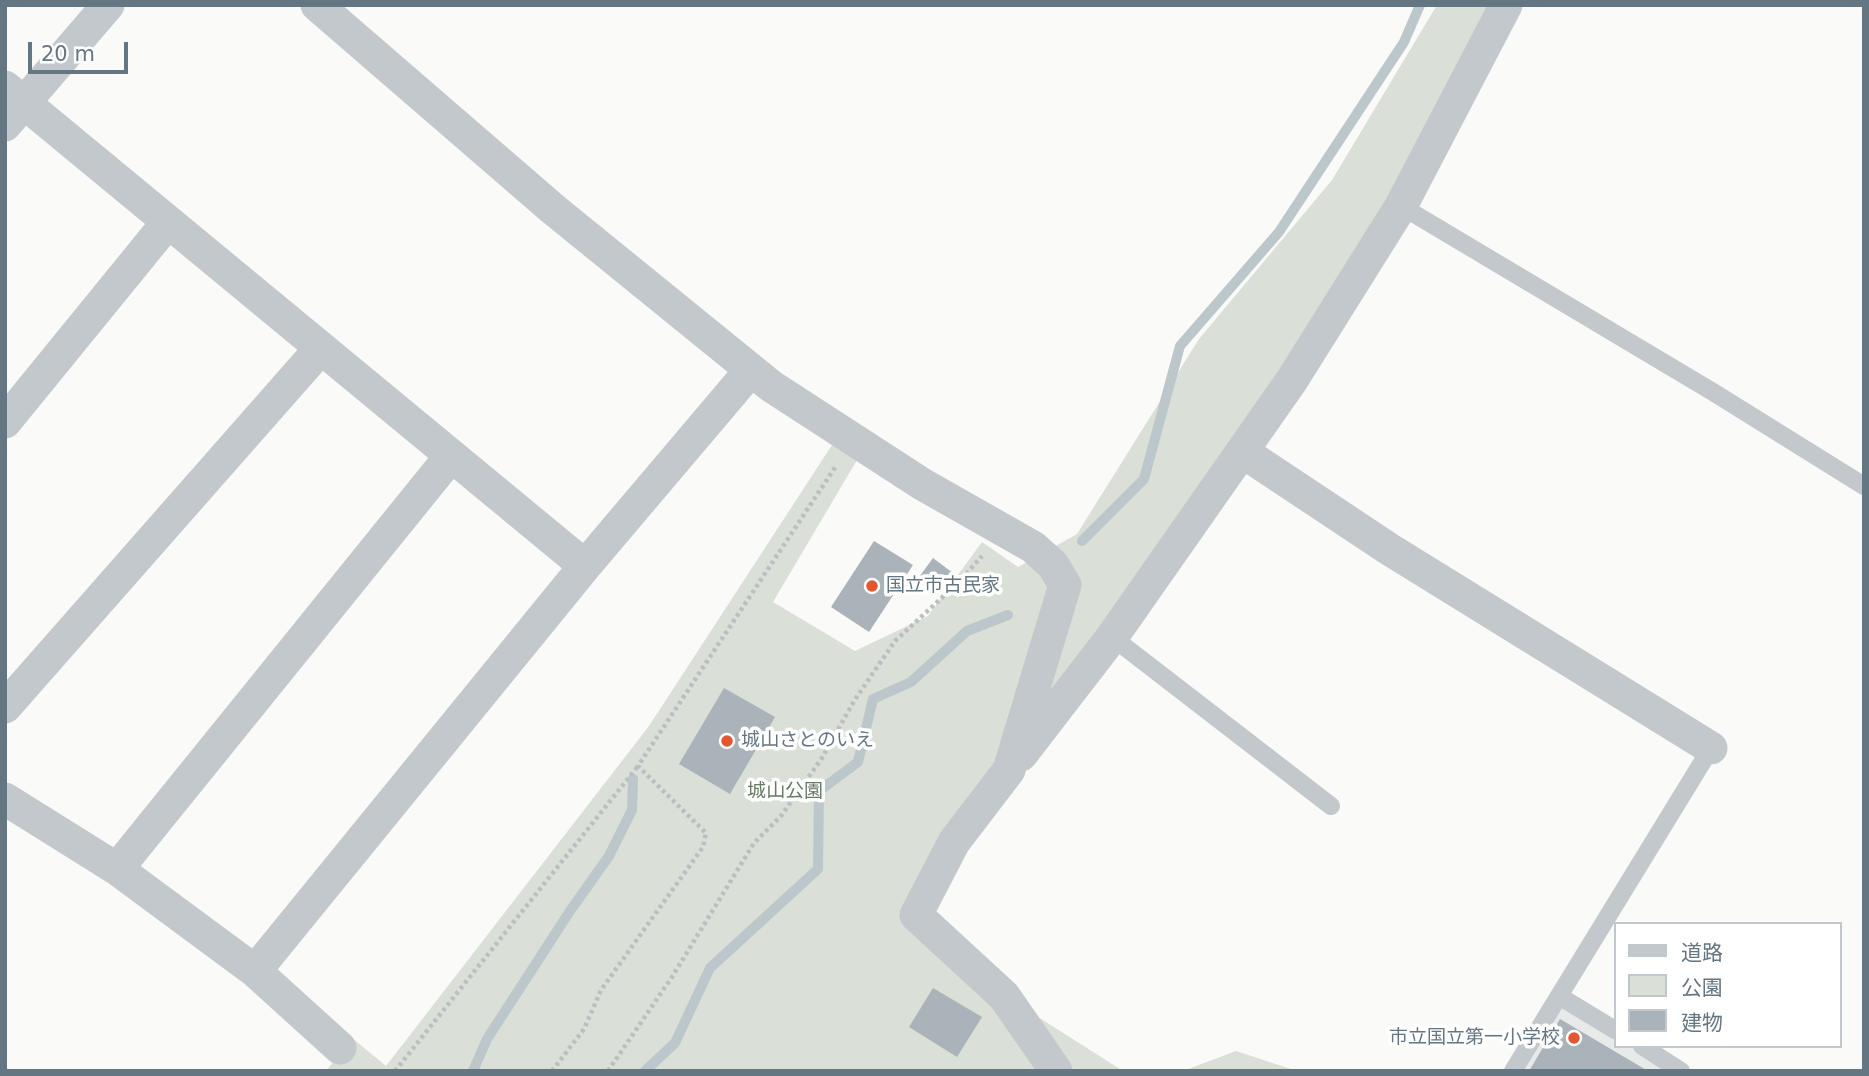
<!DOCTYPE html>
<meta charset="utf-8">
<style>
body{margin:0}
#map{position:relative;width:1869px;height:1076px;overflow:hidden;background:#fafaf8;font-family:"DejaVu Sans","Noto Sans JP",sans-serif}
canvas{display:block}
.frame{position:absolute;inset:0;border:7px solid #657683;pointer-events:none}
.legend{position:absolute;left:1614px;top:922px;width:228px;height:126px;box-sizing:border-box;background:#fff;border:2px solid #c1c8cd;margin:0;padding:9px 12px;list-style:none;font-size:21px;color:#657683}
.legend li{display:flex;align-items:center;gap:14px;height:35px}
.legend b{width:35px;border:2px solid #c1c8cd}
.scale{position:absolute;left:28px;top:42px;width:100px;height:32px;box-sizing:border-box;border:4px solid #657683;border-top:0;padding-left:9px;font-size:21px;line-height:24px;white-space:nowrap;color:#657683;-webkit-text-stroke:5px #fff;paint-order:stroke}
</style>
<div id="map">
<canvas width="1869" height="1076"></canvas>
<div class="frame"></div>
<ul class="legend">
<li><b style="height:9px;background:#c3c8cc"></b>道路</li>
<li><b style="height:19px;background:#dadfd7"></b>公園</li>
<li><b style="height:19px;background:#aab3b9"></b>建物</li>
</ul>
<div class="scale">20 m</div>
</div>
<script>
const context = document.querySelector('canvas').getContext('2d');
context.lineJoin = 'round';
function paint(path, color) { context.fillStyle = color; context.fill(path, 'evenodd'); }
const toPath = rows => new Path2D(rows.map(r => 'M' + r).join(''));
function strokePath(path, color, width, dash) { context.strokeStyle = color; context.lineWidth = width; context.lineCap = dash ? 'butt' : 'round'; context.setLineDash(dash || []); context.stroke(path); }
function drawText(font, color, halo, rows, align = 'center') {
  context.font = font + ' "DejaVu Sans","Noto Sans JP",sans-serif'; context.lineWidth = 7; context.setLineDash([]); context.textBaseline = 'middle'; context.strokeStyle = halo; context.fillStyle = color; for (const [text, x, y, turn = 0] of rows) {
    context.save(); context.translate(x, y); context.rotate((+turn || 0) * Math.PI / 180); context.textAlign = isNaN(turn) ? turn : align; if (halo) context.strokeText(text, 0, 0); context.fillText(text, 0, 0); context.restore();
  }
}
const built = toPath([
 [1559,996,1615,1030,1615,1046,1642,1046,1681,1071,1513,1071]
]);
const green = toPath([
 [1437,5,1517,5,1401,206,917,915,1005,996,1123,1071,326,1071,352,1038,386,1066,649,726,832,445,857,460,773,602,855,651,928,616,982,542,1018,567,1077,534,1199,339,1332,180],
 [1236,1051,1297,1071,1183,1071]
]);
const stream = toPath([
 [1082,541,1144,479,1180,346,1279,232,1404,42,1420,5],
 [473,1071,487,1039,570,911,609,856,632,810,633,779],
 [645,1071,675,1043,710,968,818,869,819,791,858,762,873,699,911,682,967,631,1008,615]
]);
const building = toPath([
 [874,541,913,565,869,632,831,607],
 [933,558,953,573,937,594,917,580],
 [724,688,775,717,730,794,679,764],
 [933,988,982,1017,957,1057,909,1027],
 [1560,1019,1648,1071,1529,1071]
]);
const path = toPath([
 [395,1071,638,766],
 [552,1071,584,1029,601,990,703,847,706,833,638,766,836,466],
 [608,1071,672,977,754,843,781,816,822,758,854,701,895,641,960,581,982,556]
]);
const service = toPath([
 [1401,206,1713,392,1864,486],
 [1112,637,1331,806],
 [1559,996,1615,1030],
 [1642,1046,1681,1071],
 [1513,1071,1711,748]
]);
const minor = toPath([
 [317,5,553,209,771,386,922,484,1033,547,1053,565,1065,585,1009,770,954,842,916,915,1004,996,1056,1071],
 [5,87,585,566],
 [5,125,108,5],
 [5,422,168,222],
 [1243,452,1389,549,1711,748],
 [5,707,321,348],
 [1021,755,1112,637,1292,380,1401,206,1506,5],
 [5,799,117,869,255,971,340,1048],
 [117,869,451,456],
 [255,971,585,566,751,370]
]);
const markers = [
 [872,586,7,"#e4572e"],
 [727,741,7,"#e4572e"],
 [1574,1038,7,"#e4572e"]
];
const poiNames = [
 ["国立市古民家",886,586],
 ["城山さとのいえ",741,741],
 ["市立国立第一小学校",1560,1038,"right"]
];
const parkNames = [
 ["城山公園",785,792]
];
paint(built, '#e8e9e9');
paint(green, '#dadfd7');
strokePath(stream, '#bbc7cb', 10);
paint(building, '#aab3b9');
strokePath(path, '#bbbfc2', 4.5, [3.5, 3.5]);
strokePath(service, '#c3c8cc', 18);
strokePath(minor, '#c3c8cc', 33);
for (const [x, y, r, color] of markers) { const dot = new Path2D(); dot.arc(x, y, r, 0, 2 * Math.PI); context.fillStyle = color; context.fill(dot); strokePath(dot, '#fff', 2.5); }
drawText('19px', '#657683', '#fff', poiNames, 'left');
drawText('19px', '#687a64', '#fff', parkNames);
</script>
